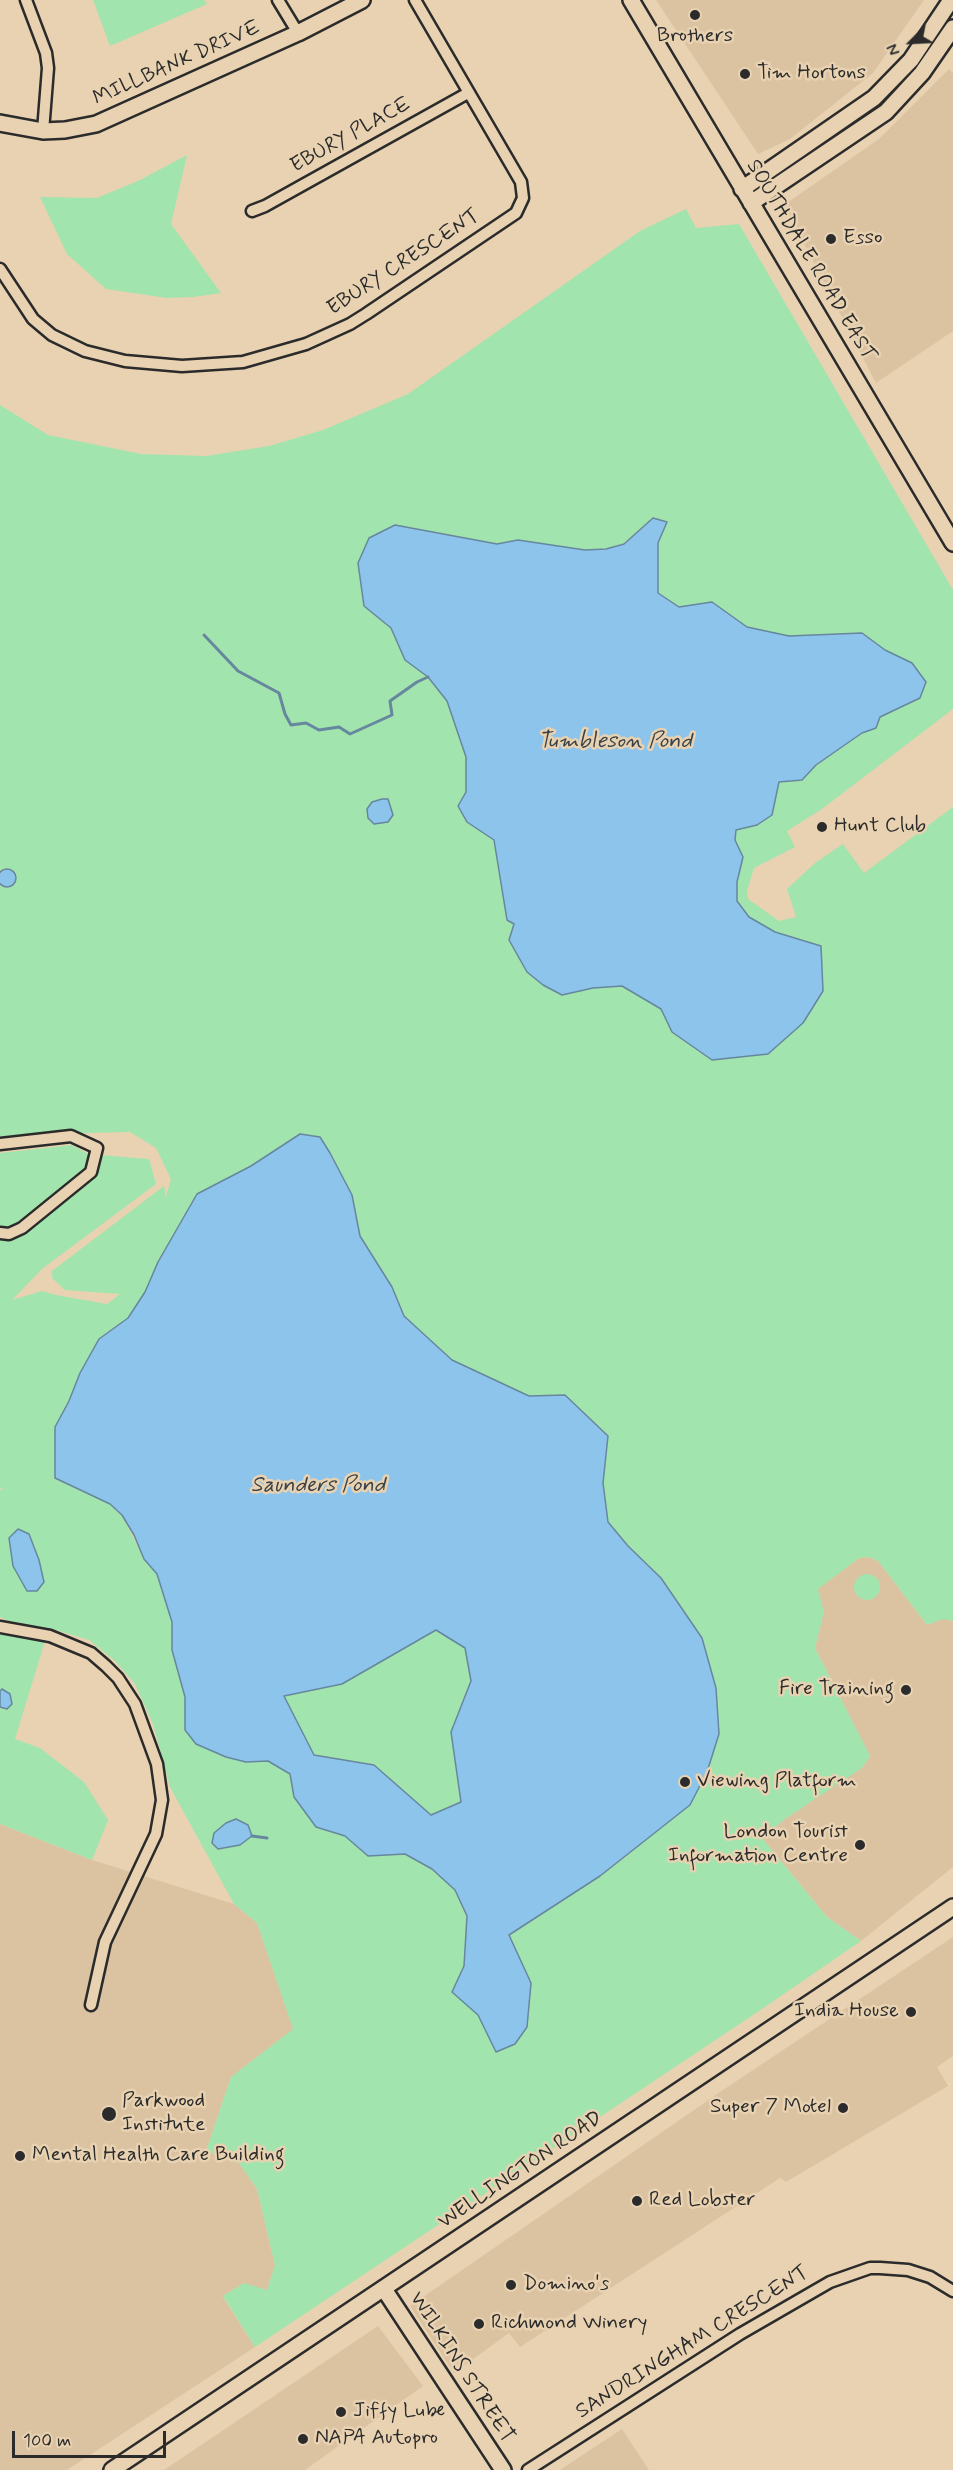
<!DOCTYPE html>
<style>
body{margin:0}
#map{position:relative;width:953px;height:2470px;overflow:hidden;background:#e8d2b1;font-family:Mynerve,sans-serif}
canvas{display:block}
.north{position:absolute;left:881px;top:12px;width:60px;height:60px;-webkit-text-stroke:4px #e8d2b1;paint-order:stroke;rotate:246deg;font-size:16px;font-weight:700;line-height:24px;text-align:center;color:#2b2b2b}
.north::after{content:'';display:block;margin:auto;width:21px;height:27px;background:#2b2b2b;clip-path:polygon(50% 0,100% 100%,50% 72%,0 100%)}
.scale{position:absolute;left:12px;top:2431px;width:154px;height:27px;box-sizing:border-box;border:3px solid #2b2b2b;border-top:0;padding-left:8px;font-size:18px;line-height:21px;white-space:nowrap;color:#2b2b2b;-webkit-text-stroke:4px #e8d2b1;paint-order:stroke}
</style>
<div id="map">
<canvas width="953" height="2470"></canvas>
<div class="north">N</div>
<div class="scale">100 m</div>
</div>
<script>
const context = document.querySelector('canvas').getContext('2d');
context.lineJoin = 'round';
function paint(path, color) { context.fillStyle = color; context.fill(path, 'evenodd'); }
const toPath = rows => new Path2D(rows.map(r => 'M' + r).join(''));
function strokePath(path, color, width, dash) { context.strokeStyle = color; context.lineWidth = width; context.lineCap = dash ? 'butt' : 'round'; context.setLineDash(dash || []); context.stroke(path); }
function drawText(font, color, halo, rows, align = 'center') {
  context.font = font + ' Mynerve,sans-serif'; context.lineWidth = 5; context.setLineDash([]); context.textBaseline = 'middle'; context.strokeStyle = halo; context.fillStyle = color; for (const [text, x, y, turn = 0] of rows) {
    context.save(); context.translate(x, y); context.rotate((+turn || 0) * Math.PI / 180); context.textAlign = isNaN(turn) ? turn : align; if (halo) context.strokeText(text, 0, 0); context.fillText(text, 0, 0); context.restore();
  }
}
const built = toPath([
 [656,0,924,0,873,73,790,139,758,154],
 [949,69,953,73,953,331,876,383,784,205,879,139],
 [869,1557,878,1561,927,1625,943,1618,953,1621,953,1867,861,1941,827,1917,762,1838,785,1819,870,1757,815,1648,824,1612,817,1589,859,1558],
 [0,1824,92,1860,234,1904,257,1923,294,2029,231,2077,206,2151,240,2163,257,2189,275,2265,267,2291,244,2283,223,2297,255,2347,67,2470,0,2470],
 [953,1937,953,2056,937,2067,948,2086,786,2182,780,2178,520,2347,509,2333,454,2373,410,2306,723,2090],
 [378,2326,423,2386,305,2470,164,2470],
 [622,2429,649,2470,560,2470]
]);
const green = toPath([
 [93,0,204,0,207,4,110,46],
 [187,155,171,224,221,293,193,297,167,298,106,289,67,254,40,197,97,198,140,180],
 [686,209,696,228,739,224,953,590,953,709,822,809,787,831,795,847,754,868,747,891,748,899,779,921,796,917,787,889,815,863,843,844,864,873,953,807,953,1621,943,1619,927,1625,878,1561,869,1557,859,1558,818,1589,824,1612,815,1648,870,1756,862,1768,785,1819,762,1838,827,1917,861,1941,759,2011,255,2347,223,2296,244,2283,267,2290,275,2265,257,2189,239,2163,206,2151,231,2077,293,2029,257,1923,234,1904,170,1787,153,1724,135,1684,115,1661,89,1640,56,1630,8,1621,0,1617,0,1490,3,1488,0,1488,0,1153,72,1145,88,1154,149,1159,156,1184,43,1268,12,1300,42,1291,56,1295,107,1304,120,1294,65,1290,52,1278,52,1271,164,1186,166,1197,171,1179,156,1148,130,1132,41,1134,0,1139,0,883,2,886,5,868,0,871,0,405,48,435,141,454,206,456,269,446,323,430,408,394,640,231],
 [653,518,666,522,658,543,658,593,679,607,712,603,747,627,789,636,862,633,885,650,920,698,880,717,876,728,862,733,816,765,802,780,779,782,757,825,736,829,735,840,743,857,737,882,737,900,749,917,775,932,821,946,672,1032,661,1009,622,986,593,988,527,972,509,940,514,924,503,898,494,840,466,792,466,757,447,701,428,677,405,660,391,628,434,532,497,544,518,540,585,550,606,549,624,543],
 [320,1137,352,1195,360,1236,392,1287,404,1316,452,1360,529,1396,565,1395,608,1436,603,1483,608,1522,628,1546,627,1856,508,1935,531,1983,496,2052,478,2015,452,1992,464,1966,467,1916,455,1890,432,1869,405,1854,368,1856,345,1836,316,1827,294,1797,290,1774,268,1761,246,1762,226,1757,196,1744,185,1730,185,1697,172,1650,172,1622,157,1574,144,1559,122,1515,110,1504,56,1478,55,1427,69,1401,80,1373,99,1339,128,1318,145,1292,158,1262,197,1195,251,1166],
 [226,1823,225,1849,218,1849,214,1846,214,1833],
 '854 1587a13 13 0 1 1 26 0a13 13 0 1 1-26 0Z',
 [436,1630,465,1648,471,1681,451,1732,461,1803,431,1815,374,1765,314,1755,284,1696,342,1684],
 [0,1634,45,1641,15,1739,40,1748,84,1782,108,1820,92,1860,0,1824]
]);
const water = toPath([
 [653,518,667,522,658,543,658,593,679,607,712,602,747,627,789,636,862,633,885,650,912,663,926,682,920,698,880,717,876,728,862,733,849,742,816,765,802,780,779,782,772,815,757,825,736,830,735,840,743,857,737,882,737,901,749,917,775,932,821,946,823,991,803,1023,768,1054,712,1060,672,1032,661,1009,622,986,593,988,562,995,543,985,527,972,509,940,514,924,507,920,494,840,467,822,458,806,466,792,466,757,447,701,428,677,405,660,391,628,364,606,358,563,369,538,395,525,497,544,518,540,585,550,606,549,624,544,653,518],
 [382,799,388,799,393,815,388,822,374,824,368,818,367,809,372,802,382,799],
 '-2 878a9 9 0 1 1 18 0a9 9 0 1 1-18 0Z',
 [300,1134,320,1137,330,1153,352,1195,360,1236,392,1287,404,1316,452,1360,529,1396,565,1395,608,1436,603,1483,608,1522,628,1546,661,1578,702,1638,716,1688,719,1734,707,1772,690,1805,600,1876,509,1935,531,1983,527,2027,515,2044,496,2052,478,2015,452,1992,464,1966,467,1916,455,1890,432,1869,405,1854,368,1856,345,1836,316,1827,294,1797,290,1774,268,1761,246,1762,226,1757,196,1744,185,1730,185,1697,172,1650,172,1622,157,1574,144,1559,134,1535,122,1515,110,1504,55,1478,55,1427,69,1401,80,1373,99,1339,128,1318,145,1292,158,1262,197,1194,251,1166,300,1134],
 [436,1630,465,1648,471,1681,451,1732,461,1802,431,1815,374,1765,314,1755,284,1696,342,1684,436,1630],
 [18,1529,29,1534,39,1560,44,1582,37,1591,27,1591,13,1566,9,1538,18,1529],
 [2,1689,10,1694,12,1704,7,1709,0,1707,0,1691,2,1689],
 [236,1819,248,1825,252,1836,240,1845,218,1849,212,1843,214,1833,226,1823,236,1819]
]);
const stream = toPath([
 [204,635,238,671,279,693,285,714,291,725,306,723,319,730,339,727,350,734,392,715,390,701,417,682,428,677],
 [252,1836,267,1838]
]);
const street = toPath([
 [26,0,46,53,48,68,43,131],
 [278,0,298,33],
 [252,211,265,206,468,93],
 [0,269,33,319,52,335,85,351,125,361,182,366,243,362,306,344,350,324,366,314,516,213,523,198,521,182,415,0],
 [0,1144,71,1136,97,1148,91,1172,22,1228,9,1234,0,1233],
 [0,1627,50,1636,91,1653,106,1666,118,1678,135,1704,157,1764,162,1800,156,1834,105,1942,91,2005],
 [528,2470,740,2334,830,2282,870,2268,880,2268,908,2270,930,2277,953,2291]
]);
const secondary = toPath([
 [631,0,953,543],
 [0,123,43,131,65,130,96,124,298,33,362,0],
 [742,189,874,98,911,60,951,0],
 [751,203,886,112,922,73,953,28],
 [384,2289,503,2470],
 [112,2470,953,1907]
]);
const markers = [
 [695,15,6,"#2b2b2b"],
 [745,74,6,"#2b2b2b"],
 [831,239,6,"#2b2b2b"],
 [822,827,6,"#2b2b2b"],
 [906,1690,6,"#2b2b2b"],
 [685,1782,6,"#2b2b2b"],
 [860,1845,6,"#2b2b2b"],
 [911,2012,6,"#2b2b2b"],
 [843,2108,6,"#2b2b2b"],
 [109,2114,8,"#2b2b2b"],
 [20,2156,6,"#2b2b2b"],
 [637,2201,6,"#2b2b2b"],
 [511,2285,6,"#2b2b2b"],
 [479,2324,6,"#2b2b2b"],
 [341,2412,6,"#2b2b2b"],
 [303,2439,6,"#2b2b2b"]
];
const poiNames = [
 ["Brothers",695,37,"center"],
 ["Tim Hortons",757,74],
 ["Esso",843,239],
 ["Hunt Club",834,827],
 ["Fire Training",894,1690,"right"],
 ["Viewing Platform",697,1782],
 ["London Tourist",848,1833,"right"],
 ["Information Centre",848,1857,"right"],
 ["India House",899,2012,"right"],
 ["Parkwood",122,2102],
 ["Institute",122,2126],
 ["Super 7 Motel",831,2108,"right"],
 ["Mental Health Care Building",32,2156],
 ["Red Lobster",649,2201],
 ["Domino's",523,2285],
 ["Richmond Winery",491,2324],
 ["Jiffy Lube",353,2412],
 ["NAPA Autopro",315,2439]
];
const streetNames = [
 ["MILLBANK DRIVE",177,64,-24],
 ["EBURY PLACE",351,136,-29],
 ["SOUTHDALE ROAD EAST",810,261,59],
 ["EBURY CRESCENT",404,263,-33],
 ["WELLINGTON ROAD",521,2171,-34],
 ["SANDRINGHAM CRESCENT",693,2343,-32],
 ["WILKINS STREET",461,2368,57]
];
const waterNames = [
 ["Tumbleson Pond",615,742],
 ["Saunders Pond",318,1486]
];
paint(built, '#dbc3a2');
paint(green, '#a2e4ae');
paint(water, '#8dc4eb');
strokePath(water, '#66879e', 1.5);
strokePath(stream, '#66879e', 3);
strokePath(street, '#2b2b2b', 15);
strokePath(secondary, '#2b2b2b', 20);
strokePath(street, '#e8d2b1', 10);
strokePath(secondary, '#e8d2b1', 15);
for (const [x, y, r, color] of markers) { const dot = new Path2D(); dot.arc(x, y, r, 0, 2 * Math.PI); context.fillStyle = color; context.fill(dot); strokePath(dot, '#e8d2b1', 2); }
drawText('21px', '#2b2b2b', '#e8d2b1', poiNames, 'left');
drawText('21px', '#2b2b2b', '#e8d2b1', streetNames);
drawText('italic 22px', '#3a4248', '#e8d2b1', waterNames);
</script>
